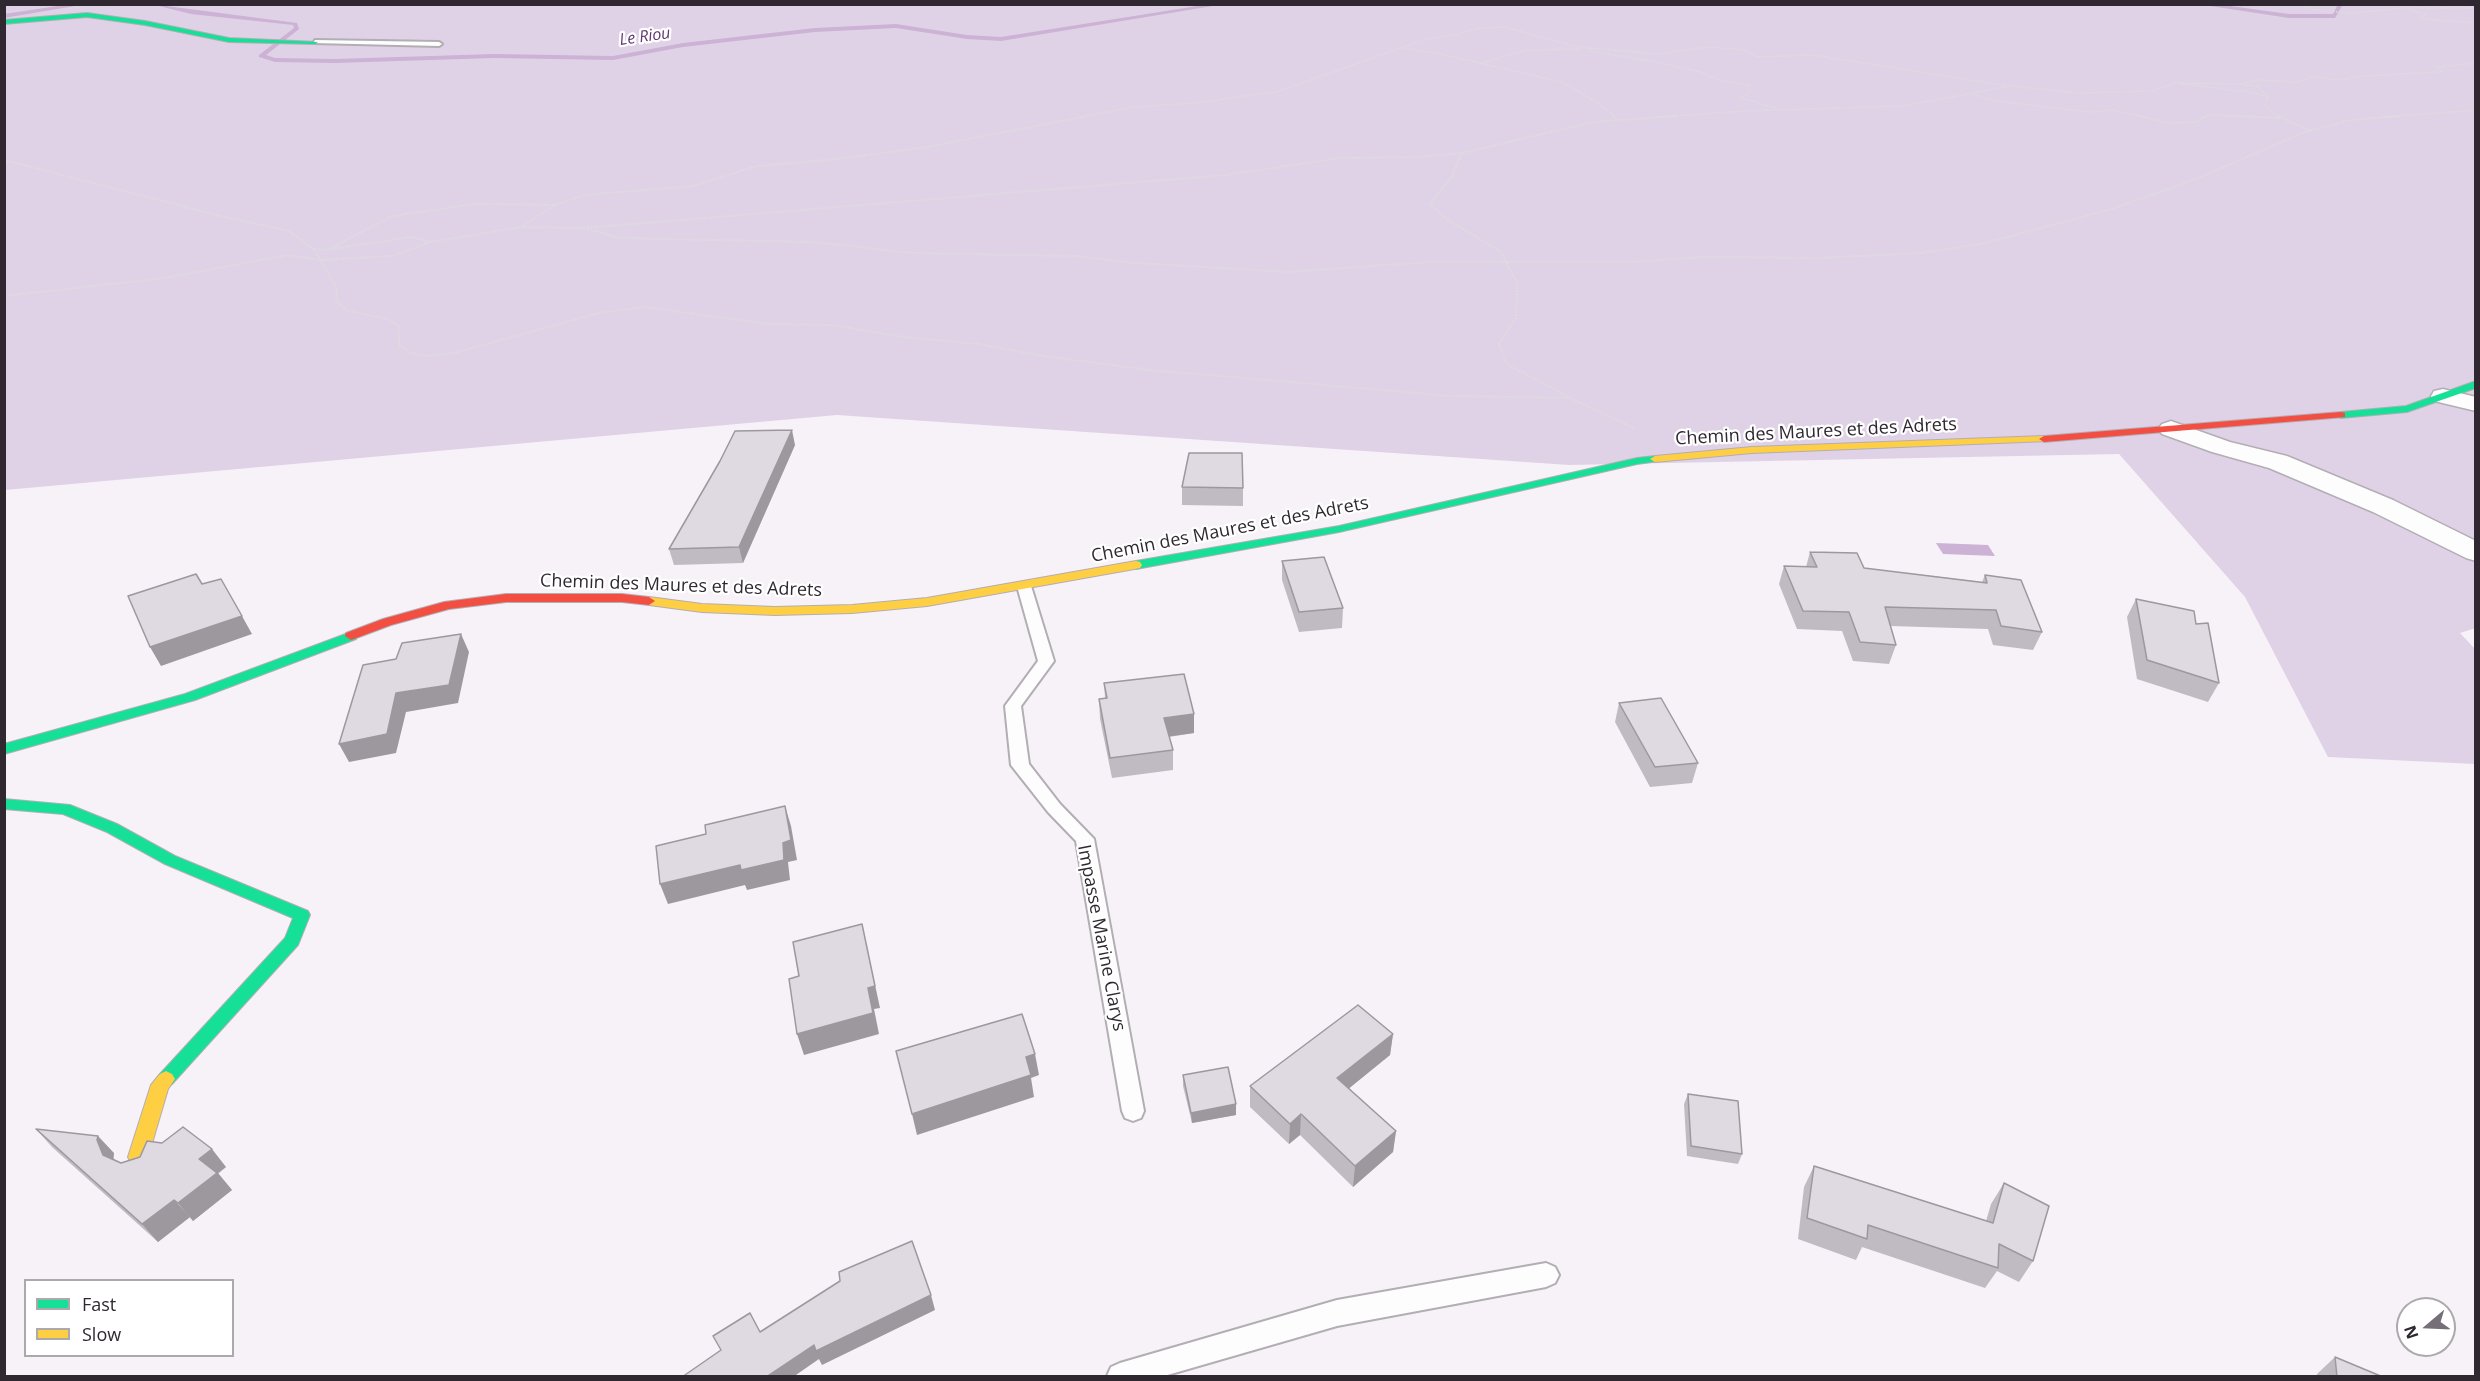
<!DOCTYPE html>
<style>
body{margin:0}
#map{position:relative;width:2480px;height:1381px;overflow:hidden;background:#f7f2f8;font-family:"Open Sans",sans-serif}
canvas{display:block}
.frame{position:absolute;inset:0;border:6px solid #2f2831;pointer-events:none}
.legend{position:absolute;left:24px;top:1279px;width:210px;height:78px;box-sizing:border-box;background:#fff;border:2px solid #aca9ad;margin:0;padding:8px 10px;list-style:none;font-size:18px;color:#2f2831}
.legend li{display:flex;align-items:center;gap:12px;height:30px}
.legend b{width:30px;border:2px solid #aca9ad}
.north{position:absolute;left:2396px;top:1297px;width:60px;height:60px;box-sizing:border-box;background:#fff;border:2px solid #aca9ad;border-radius:50%;rotate:251deg;font-size:16px;font-weight:700;line-height:24px;text-align:center;color:#2f2831}
.north::after{content:'';display:block;margin:auto;width:21px;height:27px;background:#756f77;clip-path:polygon(50% 0,100% 100%,50% 72%,0 100%)}
</style>
<div id="map">
<canvas width="2480" height="1381"></canvas>
<div class="frame"></div>
<ul class="legend">
<li><b style="height:8px;background:#16e098"></b>Fast</li>
<li><b style="height:8px;background:#ffcf43"></b>Slow</li>
</ul>
<div class="north">N</div>
</div>
<script>
const context = document.querySelector('canvas').getContext('2d');
context.lineJoin = 'round';
function paint(path, color) { context.fillStyle = color; context.fill(path, 'evenodd'); }
const toPath = rows => new Path2D(rows.map(r => 'M' + r).join(''));
function strokePath(path, color, width, dash) { context.strokeStyle = color; context.lineWidth = width; context.lineCap = dash ? 'butt' : 'round'; context.setLineDash(dash || []); context.stroke(path); }
function drawText(font, color, halo, rows, align = 'center') {
  context.font = font + ' "Open Sans",sans-serif'; context.lineWidth = 4.5; context.setLineDash([]); context.textBaseline = 'middle'; context.strokeStyle = halo; context.fillStyle = color; for (const [text, x, y, turn = 0] of rows) {
    context.save(); context.translate(x, y); context.rotate((+turn || 0) * Math.PI / 180); context.textAlign = isNaN(turn) ? turn : align; if (halo) context.strokeText(text, 0, 0); context.fillText(text, 0, 0); context.restore();
  }
}
const green = toPath([
 [5,5,2475,5,2476,628,2460,633,2475,649,2475,764,2328,757,2245,597,2119,454,1569,465,837,415,5,490]
]);
const water = toPath([
 [1936,543,1988,545,1995,556,1943,554]
]);
const stream = toPath([
 [71,4,87,4,4,18,4,14,71,4],
 [151,4,297,23,299,29,266,55,275,58,335,59,494,54,613,56,683,43,815,28,896,24,967,35,1001,37,1210,4,1225,4,1001,41,967,39,896,28,815,32,683,47,613,60,494,58,335,63,275,62,259,57,259,55,294,28,293,25,191,14,151,4],
 [2197,4,2215,4,2289,14,2333,14,2338,4,2343,4,2335,18,2289,18,2197,4]
]);
const pathFar1 = toPath([
 [2298,4,2315,10,2352,13,2403,8,2476,8],
 [2407,9,2425,14,2421,19,2476,23],
 [1404,48,1441,54,1562,82,1598,103,1615,117],
 [1589,48,1591,51,1661,63,1700,72,1723,81,1749,85,1750,92,1741,98,1776,108],
 [1482,63,1526,50,1581,49],
 [2182,84,2249,92,2268,97],
 [2244,85,2257,86,2268,97,2265,105,2279,117],
 [1973,94,1989,100,2089,112,2112,110,2145,117],
 [1080,117,1134,107,1194,103,1276,92,1426,39,1455,35,1478,28,1504,27,1578,47,1658,54,1708,47,1745,50,1758,57,1813,55,2009,86],
 [1656,117,1746,111,1903,106,2011,86,2080,93,2152,91,2175,83,2241,84,2257,80,2297,82,2313,77,2340,80,2362,76,2442,72,2437,67,2476,63],
 [2204,117,2209,115,2267,117],
 [2382,117,2476,110]
]);
const path = toPath([
 [1613,116,1618,120],
 [2138,116,2170,123,2195,122,2207,116],
 [2231,116,2280,118],
 [2278,116,2309,130],
 [1462,153,1452,176,1430,204,1447,219,1501,252,1517,283,1516,317,1499,344,1507,364,1569,397],
 [4,160,221,216,289,231,313,249,321,260,337,289,336,301,348,311,388,319,399,326,399,345,411,353,429,356,454,353,599,313,643,307,769,324,831,325,903,337,979,344,1049,357,1151,370,1451,396,1570,398,1634,428],
 [522,226,555,205,585,195,693,186,757,166,828,160,927,147,1088,116],
 [588,229,620,238,813,242,912,253,1075,256,1136,263,1287,272,1429,262,1629,262,1703,257,1820,258,1921,253,1981,244,2112,209,2199,178,2302,133,2350,120,2401,116],
 [313,249,327,250,392,216,476,204,555,205],
 [331,249,412,237,429,242],
 [4,296,165,278,288,255,321,260,393,256,430,242,521,227,584,228,1225,175,1341,158,1414,157,1462,153,1593,122,1677,116]
]);
const lane = toPath([
 [315,40,439,42,442,44,439,46,313,43,315,40],
 [1024,582,1031,586,1054,661,1021,706,1029,764,1060,804,1094,839,1144,1111,1141,1118,1133,1121,1125,1118,1122,1111,1076,841,1048,812,1011,765,1005,706,1038,661,1017,586,1024,582],
 [1546,1263,1555,1267,1559,1275,1555,1283,1546,1287,1337,1326,1164,1376,1107,1376,1111,1367,1120,1363,1337,1300,1546,1263]
]);
const street = toPath([
 [2443,389,2476,397,2476,411,2434,401,2431,396,2434,391,2443,389],
 [2171,421,2230,442,2287,456,2393,500,2476,541,2476,561,2466,558,2373,512,2269,468,2212,452,2162,434,2158,429,2162,424,2171,421]
]);
const fast = toPath([
 [87,13,145,21,229,38,318,42,315,44,229,42,145,25,87,17,4,24,4,20,87,13],
 [2476,381,2476,388,2407,412,2341,418,2336,415,2341,412,2406,406,2476,381],
 [1655,456,1660,459,1659,461,1637,464,1339,532,1136,569,1130,565,1136,561,1339,526,1637,458,1655,456],
 [351,632,357,636,356,639,195,700,4,754,4,744,185,694,351,632],
 [4,799,70,805,117,824,175,856,308,911,310,915,298,945,172,1084,166,1087,160,1084,157,1079,160,1074,285,938,293,918,165,864,107,832,63,814,4,809,4,799]
]);
const slow = toPath([
 [2044,436,2049,439,2048,441,1752,453,1655,462,1650,459,1655,456,1752,447,2044,436],
 [1136,561,1140,562,1142,565,1140,568,927,606,852,613,775,615,702,612,649,605,643,601,649,597,702,604,775,607,852,605,927,598,1136,561],
 [166,1071,172,1074,175,1079,168,1089,148,1157,145,1163,138,1166,131,1163,128,1157,151,1085,160,1074,166,1071]
]);
const jam = toPath([
 [2341,412,2345,413,2345,417,2044,442,2039,439,2044,436,2341,412],
 [506,594,622,594,649,597,655,601,649,605,622,602,506,602,449,609,391,625,351,640,345,636,346,633,383,619,444,602,506,594]
]);
const wall = toPath([
 [795,445,743,563,674,565,669,549],
 [1182,487,1243,488,1243,506,1182,505],
 [1810,552,1864,568,1982,582,1985,575,2042,632,2033,650,1993,645,1988,629,1890,626,1896,645,1889,664,1853,661,1842,631,1797,629,1779,584,1784,566,1806,567],
 [1282,561,1343,608,1342,628,1299,632,1282,580],
 [2136,599,2219,683,2208,702,2137,679,2127,617],
 [1104,683,1194,733,1169,737,1173,750,1173,770,1112,778,1100,719,1099,699,1105,698],
 [1619,703,1698,763,1692,783,1650,787,1615,722],
 [1393,1034,1390,1055,1349,1088,1396,1131,1393,1152,1353,1187,1300,1135,1289,1144,1250,1107,1250,1086],
 [1183,1075,1236,1104,1236,1115,1192,1123,1183,1086],
 [1688,1094,1742,1154,1738,1164,1687,1156,1684,1104],
 [36,1129,114,1153,114,1159,121,1163,226,1167,218,1174,232,1190,193,1221,190,1217,158,1242,52,1147],
 [1814,1166,1986,1221,1991,1204,2004,1183,2033,1261,2019,1282,1997,1271,1985,1288,1862,1247,1856,1260,1798,1239,1804,1187],
 [2335,1357,2383,1377,2317,1377,2317,1374]
]);
const shadedWall = toPath([
 [792,430,795,445,743,563,739,547],
 [242,616,252,634,161,666,150,647],
 [461,634,469,652,458,703,406,712,396,753,349,762,339,744,396,693],
 [1194,714,1194,733,1165,737,1164,718],
 [785,806,791,826,797,860,788,862,790,880,747,890,745,885,668,904,660,884,783,843],
 [862,924,880,1008,874,1009,879,1034,804,1055,797,1034],
 [1393,1034,1390,1055,1336,1099,1337,1078],
 [1035,1054,1039,1075,1031,1078,1034,1097,917,1135,912,1114,1026,1057],
 [1236,1104,1236,1115,1192,1123,1191,1113],
 [1301,1114,1300,1135,1289,1144,1290,1124],
 [1396,1131,1393,1152,1353,1187,1355,1166],
 [98,1136,114,1153,113,1158,119,1173,103,1155,97,1140],
 [212,1149,226,1167,218,1173,232,1190,193,1221,178,1203,199,1159],
 [174,1200,190,1217,158,1242,142,1224],
 [931,1295,935,1310,822,1365,819,1359,793,1377,766,1377,814,1345]
]);
const building = toPath([
 [792,430,739,547,669,549,720,461,735,431,792,430],
 [1189,453,1242,453,1243,488,1182,487,1189,453],
 [1810,552,1857,553,1864,568,1987,583,1985,575,2021,580,2042,632,2001,626,1996,610,1885,607,1896,645,1860,642,1849,612,1803,611,1784,566,1817,567,1810,552],
 [1324,557,1343,608,1299,612,1282,561,1324,557],
 [196,574,202,584,221,579,242,616,150,647,128,596,196,574],
 [2136,599,2194,611,2196,624,2208,623,2219,683,2147,660,2136,599],
 [461,634,449,685,396,693,387,734,339,744,363,665,396,659,402,643,461,634],
 [1184,674,1194,714,1164,718,1173,750,1110,758,1099,699,1107,698,1104,683,1184,674],
 [1661,698,1698,763,1655,767,1619,703,1661,698],
 [785,806,791,840,783,843,784,860,741,870,740,865,660,884,656,846,706,834,705,825,785,806],
 [862,924,875,986,868,988,873,1013,797,1034,789,979,799,976,793,942,862,924],
 [1358,1005,1393,1034,1337,1078,1396,1131,1355,1166,1301,1114,1290,1124,1250,1086,1358,1005],
 [1022,1014,1035,1054,1026,1057,1031,1075,912,1114,896,1051,1022,1014],
 [1228,1067,1236,1104,1191,1113,1183,1075,1228,1067],
 [1688,1094,1738,1101,1742,1154,1691,1146,1688,1094],
 [183,1127,212,1149,199,1159,217,1173,178,1203,174,1200,142,1224,36,1129,98,1136,97,1140,103,1155,121,1163,140,1157,147,1141,162,1143,183,1127],
 [1814,1166,1993,1223,2004,1183,2049,1206,2033,1261,1999,1244,1998,1268,1868,1225,1867,1239,1807,1218,1814,1166],
 [912,1241,931,1295,816,1351,814,1345,766,1377,682,1377,721,1350,713,1336,750,1313,760,1332,840,1281,839,1272,912,1241],
 [2335,1357,2383,1377,2337,1377,2335,1357]
]);
const farWaternames = [
 ["Le Riou",645,37,-8]
];
const streetNames = [
 ["Chemin des Maures et des Adrets",1816,432,-3],
 ["Chemin des Maures et des Adrets",1230,530,-11],
 ["Chemin des Maures et des Adrets",681,586,2],
 ["Impasse Marine Clarys",1101,938,79]
];
paint(green, '#e0d2e6');
paint(water, '#ccb2d5');
paint(stream, '#ccb2d5');
strokePath(lane, '#b2aeb4', 4);
strokePath(street, '#b2aeb4', 3);
strokePath(fast, '#b2aeb4', 2);
strokePath(slow, '#b2aeb4', 2);
strokePath(jam, '#b2aeb4', 2);
strokePath(pathFar1, '#deddde', 1.5, [1.5, 1.5]);
strokePath(path, '#deddde', 2, [1.5, 1.5]);
paint(lane, '#fefdfe');
paint(street, '#fefdfe');
paint(fast, '#16e098');
paint(slow, '#ffcf43');
paint(jam, '#f24e42');
paint(wall, '#c0bbc2');
paint(shadedWall, '#9c989e');
paint(building, '#dfd9e1');
strokePath(building, '#9c989e', 1.5);
drawText('italic 16px', '#613570', '#fff', farWaternames);
drawText('18px', '#2f2831', '#fff', streetNames);
</script>
